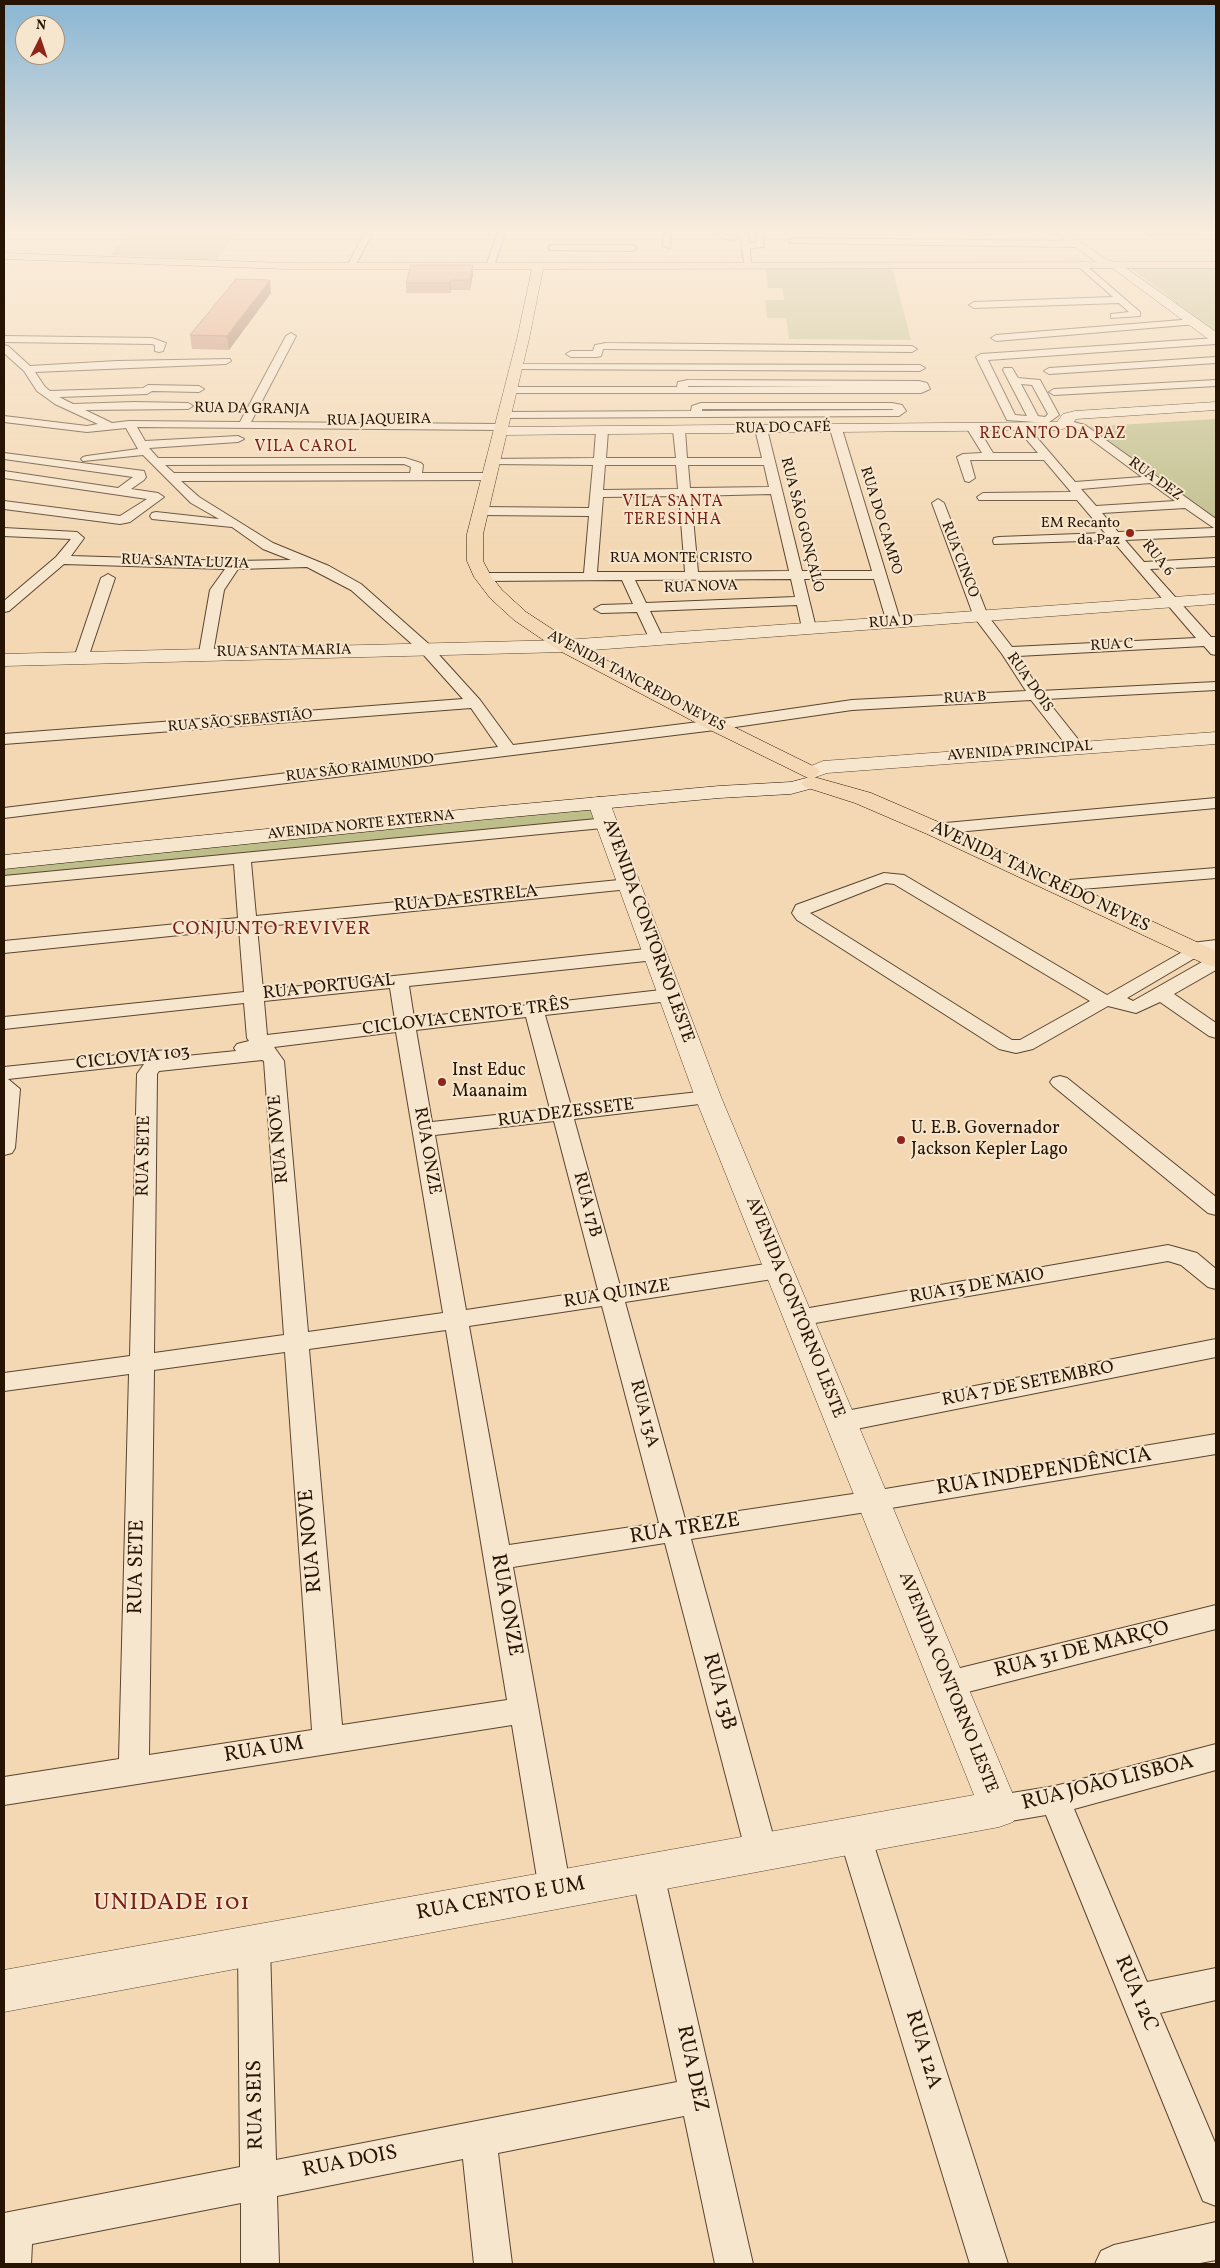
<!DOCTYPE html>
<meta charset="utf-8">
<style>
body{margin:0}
#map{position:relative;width:1220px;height:2268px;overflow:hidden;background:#f3d8b3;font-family:Vollkorn,serif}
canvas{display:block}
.frame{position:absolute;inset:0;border:5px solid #271403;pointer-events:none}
.north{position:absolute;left:15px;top:15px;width:50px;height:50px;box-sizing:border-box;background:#f7e6ce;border:1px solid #a4927d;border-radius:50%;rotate:4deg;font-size:14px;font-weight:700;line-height:20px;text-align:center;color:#271403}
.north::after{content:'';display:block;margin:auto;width:18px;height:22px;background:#8f2418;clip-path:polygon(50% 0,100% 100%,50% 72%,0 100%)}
</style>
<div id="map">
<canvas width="1220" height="2268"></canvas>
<div class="frame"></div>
<div class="north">N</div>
</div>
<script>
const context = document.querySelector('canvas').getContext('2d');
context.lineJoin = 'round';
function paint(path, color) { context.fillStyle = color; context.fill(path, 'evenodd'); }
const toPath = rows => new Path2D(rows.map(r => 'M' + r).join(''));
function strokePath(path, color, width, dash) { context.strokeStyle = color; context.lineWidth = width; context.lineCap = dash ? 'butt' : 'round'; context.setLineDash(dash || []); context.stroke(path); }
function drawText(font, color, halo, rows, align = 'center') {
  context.font = font + ' Vollkorn,serif'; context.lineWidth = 4; context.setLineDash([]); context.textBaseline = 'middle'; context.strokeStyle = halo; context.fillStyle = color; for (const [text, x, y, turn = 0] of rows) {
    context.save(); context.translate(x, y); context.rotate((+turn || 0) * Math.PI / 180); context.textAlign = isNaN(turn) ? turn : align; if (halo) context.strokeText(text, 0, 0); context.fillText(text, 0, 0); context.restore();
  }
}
const green = toPath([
 [129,234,235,234,217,260,110,255],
 [1129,267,1216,267,1216,333,1153,285],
 [892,268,911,340,789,339,786,318,767,318,765,300,784,300,782,288,768,288,765,269],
 [1216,419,1216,522,1085,427],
 [590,807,594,820,4,878,4,866]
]);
const minor = toPath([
 [364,234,372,234,355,266,349,266,348,264,364,234],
 [497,234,505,234,495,263,491,266,487,263,497,234],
 [663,234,671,234,670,248,663,246,663,234],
 [719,234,733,234,737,237,733,240,724,239,719,234],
 [740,234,748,234,750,243,756,243,755,234,763,234,764,247,750,248,751,265,744,263,740,234],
 [793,238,1076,241,1080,244,1076,247,790,243,790,239,793,238],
 [552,245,633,245,637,248,633,251,549,250,549,246,552,245],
 [1082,262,1140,312,1140,316,1111,318,1111,314,1129,312,1119,303,974,308,969,305,974,302,1113,297,1079,267,1078,265,1082,262],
 [1194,319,1197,320,1197,324,996,341,991,338,996,335,1194,319],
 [291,333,296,336,251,422,501,424,507,427,501,430,137,427,145,441,238,436,244,439,238,442,149,448,158,458,405,458,421,463,423,465,422,473,493,473,495,476,493,479,489,480,181,481,199,497,273,543,329,566,361,584,431,646,480,700,513,745,715,720,852,700,1026,691,1002,654,974,617,932,503,938,499,944,503,988,616,1012,647,1196,638,1112,540,994,544,993,541,994,538,999,537,1105,533,1077,500,979,500,977,497,983,493,1071,492,1044,460,970,460,975,478,969,482,965,481,957,457,963,454,982,453,966,427,972,424,976,425,993,453,1038,453,1016,427,1018,425,1026,425,1075,482,1142,477,1077,429,1062,425,1060,423,1066,420,1085,425,1216,519,1216,536,1125,540,1144,562,1216,558,1216,566,1150,569,1211,637,1216,637,1216,655,1211,654,1204,646,1018,656,1040,691,1216,682,1216,690,1046,699,1085,748,1083,751,1077,753,1071,751,1031,700,852,710,715,730,4,818,4,808,498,747,471,708,4,744,4,734,463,699,421,652,351,590,307,567,238,569,224,590,213,653,206,657,199,653,210,590,225,569,64,564,9,611,4,612,4,601,56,557,71,539,4,536,4,528,77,532,84,538,71,556,234,561,291,560,263,549,232,527,152,519,150,516,152,513,156,512,219,519,191,503,143,455,83,461,81,459,83,457,87,456,138,449,126,428,87,432,4,422,4,416,87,426,98,424,55,404,37,391,24,371,4,353,4,345,8,346,30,366,117,361,230,359,231,361,226,364,35,372,45,387,50,391,143,388,148,385,199,386,204,389,199,392,152,391,147,394,59,397,73,404,134,402,188,403,193,406,188,409,85,410,112,423,129,421,240,422,286,336,291,333],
 [404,464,411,467,410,473,174,473,165,465,404,464],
 [1150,483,1175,501,1096,506,1081,489,1150,483],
 [1185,508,1214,528,1118,532,1102,513,1185,508],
 [4,336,152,338,166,343,163,351,159,352,155,351,155,345,152,344,4,342,4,336],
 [1216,338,1216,344,988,360,1015,415,1027,416,1003,370,1004,368,1012,368,1018,378,1040,380,1059,415,1048,423,1007,420,976,357,981,354,1216,338],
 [1021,384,1032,385,1048,414,1045,417,1038,416,1021,384],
 [606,343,912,346,917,349,912,352,606,349,603,349,601,356,597,357,571,357,566,354,571,351,593,351,595,345,606,343],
 [1216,357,1216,363,1049,374,1044,371,1049,368,1216,357],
 [517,364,920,365,925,368,920,371,513,369,513,365,517,364],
 [688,380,919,381,927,383,930,389,921,393,511,393,506,390,511,387,677,387,678,382,688,380],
 [688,386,837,387,688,387,688,386],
 [1216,380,1216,386,1054,395,1049,392,1054,389,1216,380],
 [701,403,892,403,902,405,906,411,899,416,504,418,499,415,504,412,691,411,692,406,701,403],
 [702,409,892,409,894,410,702,411,702,409],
 [761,426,767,429,802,571,872,571,830,429,836,426,842,429,901,623,899,626,894,627,887,623,874,579,804,579,816,628,814,631,804,631,802,628,797,605,650,611,664,640,657,644,650,640,637,612,601,613,594,609,601,605,633,604,622,580,483,581,476,577,483,573,584,573,589,516,481,515,475,511,481,507,589,508,593,465,492,464,488,463,486,461,488,459,594,458,596,431,602,428,608,431,606,458,676,458,673,430,679,427,685,430,687,458,762,458,755,429,761,426],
 [605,465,676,465,678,489,603,490,605,465],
 [688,465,764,465,769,487,690,488,688,465],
 [771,494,789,571,698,572,691,496,771,494],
 [679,496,685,572,597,572,603,497,679,496],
 [791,579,795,597,646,603,635,580,791,579],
 [4,453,144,471,146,477,144,480,131,489,158,493,164,497,130,522,120,524,4,509,4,501,120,516,147,499,4,478,4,471,118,488,133,477,4,459,4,453],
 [108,574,115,578,88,658,81,662,76,661,74,658,101,578,108,574],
 [1216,798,1216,808,935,834,929,833,927,829,929,825,935,824,1216,798],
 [607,818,613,819,615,823,613,827,251,862,256,916,629,879,635,880,638,884,635,888,629,889,257,927,263,990,655,948,662,950,664,954,662,958,655,960,409,986,414,1018,670,989,677,991,680,995,677,999,670,1001,545,1015,571,1106,708,1091,715,1093,718,1097,715,1101,708,1103,574,1119,620,1286,779,1262,787,1264,791,1270,787,1276,779,1278,625,1302,685,1519,873,1491,1216,1434,1216,1454,873,1511,691,1539,778,1853,773,1863,762,1868,751,1863,746,1853,665,1543,513,1567,571,1890,566,1901,555,1905,544,1901,539,1890,512,1725,4,1805,4,1777,119,1759,129,1374,4,1391,4,1373,130,1356,137,1074,144,1064,8,1079,20,1089,15,1148,12,1153,4,1155,4,1067,167,1050,174,1052,176,1057,236,1051,234,1048,237,1044,249,1041,247,1038,244,1003,4,1029,4,1017,244,992,239,929,4,953,4,941,238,918,234,864,4,886,4,876,607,818],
 [390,988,395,1020,267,1035,264,1001,390,988],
 [526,1017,550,1109,432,1122,416,1030,526,1017],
 [396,1032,443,1313,308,1332,284,1061,274,1047,396,1032],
 [262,1060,264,1061,284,1335,154,1353,157,1074,159,1071,262,1060],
 [554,1121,598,1290,466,1310,435,1135,554,1121],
 [602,1306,659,1523,509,1545,469,1326,602,1306],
 [446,1330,507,1700,342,1725,309,1349,446,1330],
 [285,1352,312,1730,149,1755,154,1370,285,1352],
 [1216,868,1216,878,1057,891,1051,890,1048,886,1051,882,1057,881,1216,868],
 [884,873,904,875,1107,995,1184,951,1182,948,1184,944,1216,940,1216,952,1205,952,1127,998,1133,1001,1209,958,1216,956,1216,970,1174,994,1216,1023,1216,1038,1209,1036,1160,1002,1136,1013,1108,1006,1033,1049,1016,1053,999,1049,797,920,792,913,796,905,884,873],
 [886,883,894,884,1090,1001,1020,1040,1012,1040,810,913,886,883],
 [1060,1076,1067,1078,1216,1197,1216,1215,1208,1213,1053,1086,1050,1082,1053,1078,1060,1076],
 [1168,1245,1197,1253,1216,1269,1216,1289,1208,1287,1181,1265,1168,1261,798,1326,790,1324,786,1318,790,1312,798,1310,1168,1245],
 [1216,1339,1216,1357,841,1432,832,1429,828,1422,832,1415,841,1412,1216,1339],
 [1216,1605,1216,1629,948,1697,938,1693,933,1684,938,1675,948,1671,1216,1605],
 [1216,1744,1216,1770,1074,1809,1147,1982,1216,1968,1216,2000,1160,2013,1216,2145,1216,2206,1203,2201,1046,1815,999,1823,988,1819,984,1809,988,1799,999,1795,1055,1786,1216,1744],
 [855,1822,866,1826,871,1836,1008,2264,970,2264,839,1836,844,1826,855,1822],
 [648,1859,659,1863,664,1874,753,2264,715,2264,684,2116,498,2153,512,2264,474,2264,463,2159,277,2196,279,2264,241,2264,241,2203,32,2244,31,2264,4,2264,4,2213,240,2167,238,1946,242,1935,254,1930,266,1935,270,1946,276,2160,677,2082,632,1874,637,1863,648,1859],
 [1216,2222,1216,2260,1195,2264,1095,2264,1101,2251,1114,2245,1216,2222]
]);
const tertiary = toPath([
 [1216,594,1216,604,565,652,4,666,4,654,565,640,1216,594],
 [1216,732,1216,744,827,773,813,778,806,776,803,772,806,768,823,761,1216,732],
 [599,797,607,798,610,803,721,1097,1019,1809,1013,1822,999,1827,4,2012,4,1970,974,1795,695,1097,588,803,591,798,599,797]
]);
const secondary = toPath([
 [1056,234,1068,234,1107,260,1119,263,1216,332,1216,342,1211,341,1111,267,1099,264,1056,234],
 [1216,402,1216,410,1076,419,1070,427,1058,430,500,435,493,431,500,427,1057,422,1063,414,1075,411,1216,402],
 [810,777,817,779,821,783,817,787,791,794,719,798,479,820,4,869,4,855,479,808,719,786,791,782,810,777]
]);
const primary = toPath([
 [4,253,286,263,1216,262,1216,268,543,269,529,339,483,534,483,561,491,576,502,590,526,612,572,642,722,721,817,768,820,772,814,777,871,793,943,824,1216,951,1216,967,1207,965,927,834,855,803,805,787,801,783,808,778,708,729,558,650,514,620,490,598,474,577,467,561,467,534,517,339,532,269,286,269,4,259,4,253]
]);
const wall = toPath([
 [1144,234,1216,234,1149,237],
 [473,265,473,275,470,290,451,290,450,293,406,293,406,283],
 [271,293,229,350,192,349,190,335]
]);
const shadedWall = toPath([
 [473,265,473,275,470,290,470,280],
 [270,280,271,293,229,350,227,336],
 [450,280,451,290,450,293,449,283]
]);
const building = toPath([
 [411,265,473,265,470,280,450,280,449,283,406,283,411,265],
 [236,279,270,280,227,336,190,335,236,279]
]);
const markers = [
 [1130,533,5,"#8f2418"],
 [442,1082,5,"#8f2418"],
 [901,1140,5,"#8f2418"]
];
const farStreetnames = [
 ["RUA DA GRANJA",252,410,1],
 ["RUA JAQUEIRA",379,421,-1],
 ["RUA DO CAFÉ",783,429,-1],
 ["RUA DEZ",1155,480,36],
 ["RUA DO CAMPO",880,521,73],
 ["RUA SÃO GONÇALO",801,525,76],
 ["RUA MONTE CRISTO",681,559],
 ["RUA 6",1157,559,51],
 ["RUA CINCO",959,560,69],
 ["RUA SANTA LUZIA",185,563,2],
 ["RUA NOVA",701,588,-2],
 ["RUA D",891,623,-4],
 ["RUA C",1112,646,-3],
 ["RUA SANTA MARIA",284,652,-1],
 ["AVENIDA TANCREDO NEVES",636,682,28],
 ["RUA DOIS",1029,683,55],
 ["RUA B",965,699,-3],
 ["RUA SÃO SEBASTIÃO",240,722,-5],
 ["AVENIDA PRINCIPAL",1020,752,-4],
 ["RUA SÃO RAIMUNDO",360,769,-7],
 ["AVENIDA NORTE EXTERNA",361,826,-6]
];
const farPoinames = [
 ["EM Recanto",1120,524],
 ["da Paz",1120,541]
];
const farNeighbourhoodnames = [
 ["RECANTO DA PAZ",1053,435],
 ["VILA CAROL",306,448],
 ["VILA SANTA",673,503],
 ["TERESINHA",673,521]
];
const streetNames = [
 ["AVENIDA TANCREDO NEVES",1040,878,25],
 ["RUA DA ESTRELA",466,900,-6],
 ["AVENIDA CONTORNO LESTE",647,931,70],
 ["RUA PORTUGAL",329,988,-6],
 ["CICLOVIA CENTO E TRÊS",466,1018,-7],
 ["CICLOVIA 103",133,1059,-6],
 ["RUA DEZESSETE",566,1114,-7],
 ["RUA NOVE",280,1139,-95],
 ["RUA ONZE",426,1151,80],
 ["RUA SETE",145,1156,-89],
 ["RUA 17B",586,1205,75],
 ["RUA 13 DE MAIO",977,1287,-10],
 ["RUA QUINZE",617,1295,-9],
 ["AVENIDA CONTORNO LESTE",794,1308,68],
 ["RUA 7 DE SETEMBRO",1028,1385,-11],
 ["RUA 13A",643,1414,75],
 ["AVENIDA CONTORNO LESTE",947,1683,68]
];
const poiNames = [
 ["Inst Educ",452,1072],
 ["Maanaim",452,1093],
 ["U. E.B. Governador",911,1130],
 ["Jackson Kepler Lago",911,1151]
];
const neighbourhoodNames = [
 ["CONJUNTO REVIVER",272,931]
];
const nearStreetnames = [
 ["RUA INDEPENDÊNCIA",1044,1473,-9],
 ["RUA TREZE",685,1530,-9],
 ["RUA NOVE",312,1541,-95],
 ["RUA SETE",138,1567,-89],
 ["RUA ONZE",505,1605,80],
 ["RUA 31 DE MARÇO",1082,1651,-14],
 ["RUA 13B",718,1692,75],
 ["RUA UM",264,1751,-9],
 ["RUA JOÃO LISBOA",1108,1784,-14],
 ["RUA CENTO E UM",501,1900,-10],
 ["RUA 12C",1135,1994,67],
 ["RUA 12A",922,2050,73],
 ["RUA DEZ",691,2069,78],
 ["RUA SEIS",257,2105,-91],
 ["RUA DOIS",350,2163,-11]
];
const nearQuarternames = [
 ["UNIDADE 101",172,1905]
];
paint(green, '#bebe8a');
strokePath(minor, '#5a452f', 2);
strokePath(tertiary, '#5a452f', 1);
strokePath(secondary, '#271403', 1);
strokePath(primary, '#271403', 1);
paint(minor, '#f7e6ce');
paint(tertiary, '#f7e6ce');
paint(secondary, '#f7e6ce');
paint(primary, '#f3d8b3');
paint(wall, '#c28c72');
paint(shadedWall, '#9e725c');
paint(building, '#e1a384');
strokePath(building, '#9e725c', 1);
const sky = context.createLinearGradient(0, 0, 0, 551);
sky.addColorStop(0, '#8ab6d4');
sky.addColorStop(0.42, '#faeddd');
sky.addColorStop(1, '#faeddd00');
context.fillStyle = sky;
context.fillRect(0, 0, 1220, 551);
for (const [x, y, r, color] of markers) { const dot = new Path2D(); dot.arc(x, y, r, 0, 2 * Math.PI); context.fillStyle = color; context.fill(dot); strokePath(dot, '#f7e6ce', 2); }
drawText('15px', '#271403', '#f7e6ce', farStreetnames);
drawText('15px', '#271403', '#f7e6ce', farPoinames, 'right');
context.letterSpacing = '1px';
drawText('16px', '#7a1f14', '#f7e6ce', farNeighbourhoodnames);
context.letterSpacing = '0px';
drawText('18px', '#271403', '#f7e6ce', streetNames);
drawText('18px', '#271403', '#f7e6ce', poiNames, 'left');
context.letterSpacing = '1px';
drawText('19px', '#7a1f14', '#f7e6ce', neighbourhoodNames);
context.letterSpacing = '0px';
drawText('21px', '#271403', '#f7e6ce', nearStreetnames);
context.letterSpacing = '1px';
drawText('24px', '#7a1f14', '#f7e6ce', nearQuarternames);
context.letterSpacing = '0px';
</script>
